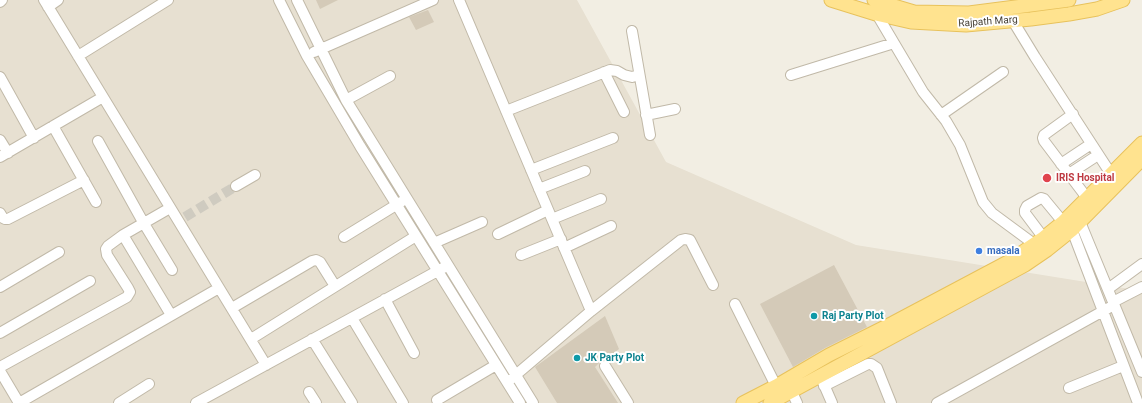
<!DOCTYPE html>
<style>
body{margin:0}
canvas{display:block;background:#f2eee3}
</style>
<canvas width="1142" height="403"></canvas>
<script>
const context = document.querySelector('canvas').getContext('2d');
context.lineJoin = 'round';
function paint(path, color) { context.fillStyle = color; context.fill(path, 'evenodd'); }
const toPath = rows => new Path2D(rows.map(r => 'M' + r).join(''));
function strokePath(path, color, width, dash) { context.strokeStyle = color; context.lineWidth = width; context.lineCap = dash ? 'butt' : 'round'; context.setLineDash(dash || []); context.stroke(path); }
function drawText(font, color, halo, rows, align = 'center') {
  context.font = font + ' Roboto,sans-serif'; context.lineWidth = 4; context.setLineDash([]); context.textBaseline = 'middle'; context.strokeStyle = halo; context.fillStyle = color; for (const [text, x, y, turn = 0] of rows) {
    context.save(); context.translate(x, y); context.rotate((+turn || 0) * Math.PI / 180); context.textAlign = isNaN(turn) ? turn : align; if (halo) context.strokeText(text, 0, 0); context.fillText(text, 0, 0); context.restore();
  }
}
const residential = toPath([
 [0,0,577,0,666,162,856,245,1142,291,1142,403,0,403]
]);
const building = toPath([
 [316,0,338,0,320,9],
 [428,10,434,22,416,30,409,17],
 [834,265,867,327,825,348,793,367,760,304],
 [605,316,619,349,605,360,601,361,595,367,618,403,557,403,535,367]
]);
const minorTunnel = toPath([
 [185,217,236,186]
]);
const minor = toPath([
 [44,0,266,365],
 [279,0,307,56,360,146,520,403],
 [297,0,346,100,533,403],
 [459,0,591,311],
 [0,2,2,0],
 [48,7,58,0],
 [875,11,923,92,946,121,960,145,983,202,992,213,1034,244],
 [1013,21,1035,57,1111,174],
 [632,31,650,135],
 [314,52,433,0],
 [78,56,168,0],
 [604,72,624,112],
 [791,75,894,43],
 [0,77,34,138],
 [346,100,390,76],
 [506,111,610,70,617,71,624,75,632,77,639,75],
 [1073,114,1044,135,1043,138,1044,141,1087,198],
 [646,115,675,109],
 [941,115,1003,72],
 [53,126,96,202],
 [0,140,8,153],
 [98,141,143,222,172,270],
 [0,157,103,97],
 [1061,164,1091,144],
 [531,170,613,138],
 [1069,174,1098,155],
 [236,186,255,175],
 [539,189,585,171],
 [0,213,3,218,5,219,8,219,84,180],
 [1078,217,1142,372],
 [552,219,601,199],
 [1069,224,1072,230,1138,403],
 [498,234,548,210],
 [123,235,171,315],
 [344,237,401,202],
 [1043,237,1025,213,1025,210,1027,206,1041,198,1044,199,1063,222],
 [434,243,482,222],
 [564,248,611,226],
 [521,255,561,239],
 [0,287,59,252],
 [1108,289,1142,264],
 [385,299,414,353],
 [1113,302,1142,287],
 [735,304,776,386],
 [232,308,312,261,316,260,320,262,335,286],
 [352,318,403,403],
 [0,333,90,281],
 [251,339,416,236],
 [312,339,352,403],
 [605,366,628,403],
 [0,367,127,297,130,292,128,288,107,255,106,249,108,246,123,235,170,208],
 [0,371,19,403],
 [511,379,591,311,681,240,685,239,690,240,713,285],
 [822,380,832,403],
 [824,386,868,364,871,364,877,368,891,403],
 [1069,388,1123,366],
 [309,392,316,403],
 [792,392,797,403],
 [437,400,496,365],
 [19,403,219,288],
 [119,403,149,384],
 [196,403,443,268],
 [937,403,1114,305]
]);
const major = toPath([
 [831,0,876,14,911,22,966,25,1031,19,1069,14,1097,9,1123,0],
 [874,0,914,12,969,13,1069,0],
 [743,403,776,386,829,355,893,323,1008,262,1042,239,1063,222,1142,143],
 [770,403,1025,265,1047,250,1072,230,1142,159]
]);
const markers = [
 [1047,178,5,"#e0444e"],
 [979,251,4,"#3f7fe0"],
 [814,316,4,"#0f9aa8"],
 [577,358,4,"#0f9aa8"]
];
const streetNames = [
 ["Rajpath Marg",988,22,-4]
];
const healthNames = [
 ["IRIS Hospital",1056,178]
];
const shopNames = [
 ["masala",987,251]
];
const cultureNames = [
 ["Raj Party Plot",822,316],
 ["JK Party Plot",585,358]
];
paint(residential, '#e7e0d1');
paint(building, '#d4cab8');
strokePath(minorTunnel, '#cfcbc0', 10, [10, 5]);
strokePath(minor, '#c1b9a8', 12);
strokePath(major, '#e8c25c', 15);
strokePath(minor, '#fff', 10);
strokePath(major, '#ffe38f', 13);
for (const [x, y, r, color] of markers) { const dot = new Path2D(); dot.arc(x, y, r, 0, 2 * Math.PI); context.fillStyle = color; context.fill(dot); strokePath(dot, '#fff', 1.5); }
drawText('10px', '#443e33', '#fff', streetNames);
drawText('bold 10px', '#be3a42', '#fff', healthNames, 'left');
drawText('bold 10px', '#366cbe', '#fff', shopNames, 'left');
drawText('bold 10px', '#0d838f', '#fff', cultureNames, 'left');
</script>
